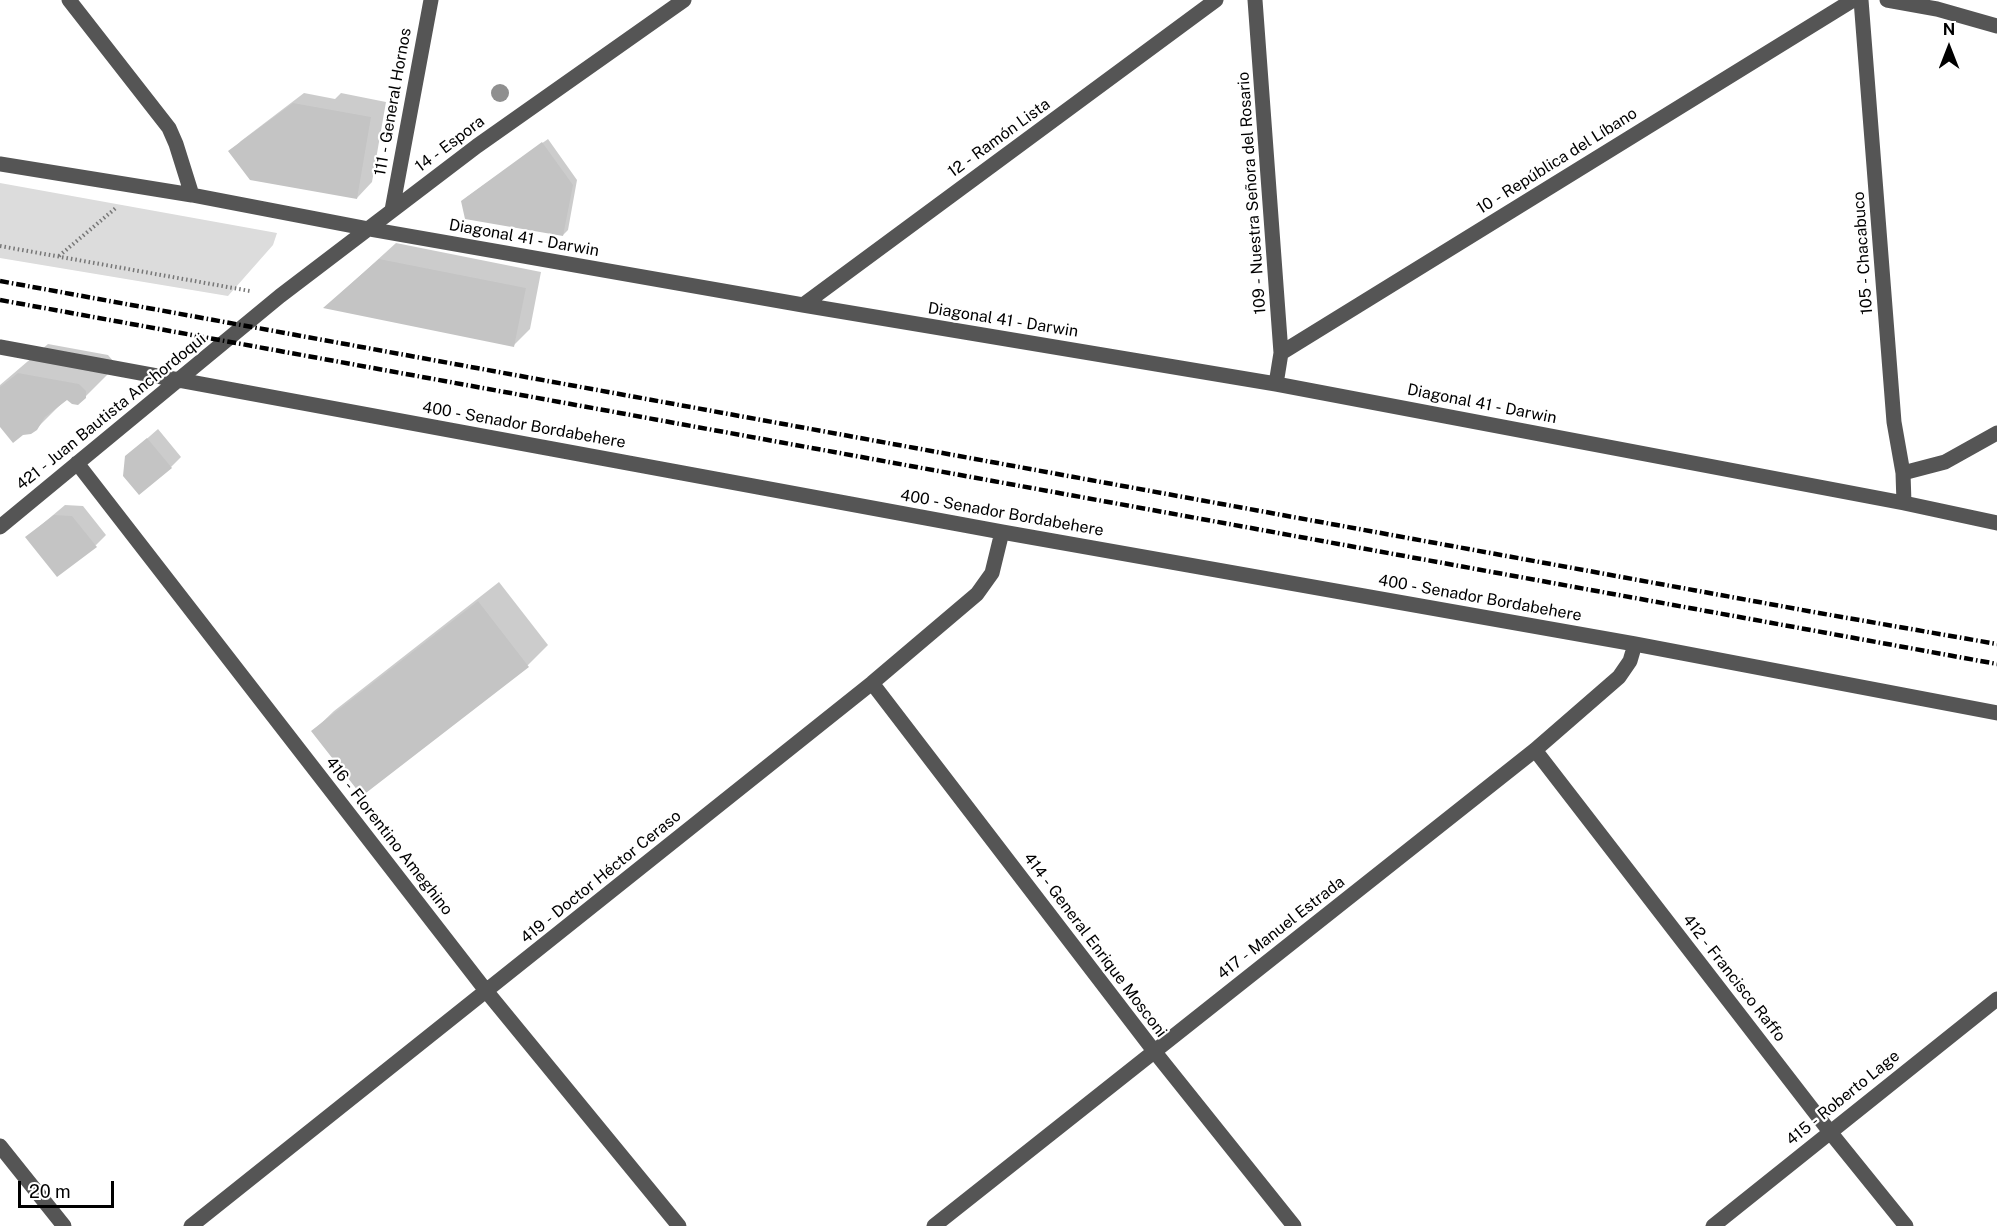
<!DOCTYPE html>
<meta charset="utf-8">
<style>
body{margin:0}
#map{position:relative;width:1997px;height:1226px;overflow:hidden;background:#fff;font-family:"Public Sans",sans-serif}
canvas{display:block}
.north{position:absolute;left:1919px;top:18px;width:60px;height:60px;-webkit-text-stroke:4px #fff;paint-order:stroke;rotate:0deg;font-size:16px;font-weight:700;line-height:24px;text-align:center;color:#000}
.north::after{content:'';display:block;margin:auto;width:21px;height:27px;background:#000;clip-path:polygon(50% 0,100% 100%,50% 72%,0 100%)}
.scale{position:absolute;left:18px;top:1181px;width:96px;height:27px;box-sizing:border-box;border:3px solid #000;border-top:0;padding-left:8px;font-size:18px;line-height:21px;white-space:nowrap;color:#000;-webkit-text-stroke:4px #fff;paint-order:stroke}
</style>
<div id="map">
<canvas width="1997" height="1226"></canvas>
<div class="north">N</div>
<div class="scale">20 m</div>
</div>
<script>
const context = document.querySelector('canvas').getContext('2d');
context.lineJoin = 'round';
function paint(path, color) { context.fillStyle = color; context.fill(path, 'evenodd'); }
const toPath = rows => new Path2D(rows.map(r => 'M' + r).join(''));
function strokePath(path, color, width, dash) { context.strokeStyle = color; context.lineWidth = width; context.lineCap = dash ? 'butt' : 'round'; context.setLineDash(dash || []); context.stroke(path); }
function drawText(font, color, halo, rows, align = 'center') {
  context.font = font + ' "Public Sans",sans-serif'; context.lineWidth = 4.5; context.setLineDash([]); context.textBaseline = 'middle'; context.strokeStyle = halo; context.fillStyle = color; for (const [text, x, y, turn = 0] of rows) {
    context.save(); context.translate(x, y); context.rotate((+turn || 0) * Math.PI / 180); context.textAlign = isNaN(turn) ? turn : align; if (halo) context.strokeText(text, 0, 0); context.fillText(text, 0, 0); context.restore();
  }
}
const green = toPath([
 [0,183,277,233,273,245,228,296,0,258]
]);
const shadow = toPath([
 [304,93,335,99,341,93,386,102,372,182,357,198,230,152,241,141],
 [548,139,577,180,568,230,563,235,467,197],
 [396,243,541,272,530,329,514,345,341,293],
 [48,344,108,355,114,362,114,368,85,397,67,398,36,429,0,424,0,385],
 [158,429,181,457,171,467,126,457],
 [65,505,83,506,106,535,96,545,27,537],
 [499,582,548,645,528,665,313,731,334,711]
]);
const building = toPath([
 [293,103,371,117,357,199,250,180,228,151],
 [542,142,573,185,563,236,465,219,461,201],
 [379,259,526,288,514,347,323,308],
 [18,373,79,384,86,391,86,398,78,405,72,404,67,400,45,417,37,430,31,434,23,435,13,443,0,427,0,387],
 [147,438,172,468,139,495,123,476,125,456],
 [54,515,72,516,97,547,57,577,25,537],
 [478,601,529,667,362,796,311,731]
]);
const path = toPath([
 [0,246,250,291],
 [59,256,117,207]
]);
const minor = toPath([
 [69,0,169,128,176,144,192,195],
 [1255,0,1281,353,1276,384],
 [1861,0,1894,422,1903,473,1904,503],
 [1887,0,1937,9,1997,26],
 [0,164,192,195,369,229,803,305,1276,384,1904,503,1997,523],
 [392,210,431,0],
 [803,305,1216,0],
 [0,347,1002,532,1635,644,1997,713],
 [1281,353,1853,0],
 [77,463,487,992,679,1226],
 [1903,473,1945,462,1997,433],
 [0,527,280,296,477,146,684,0],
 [872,683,1154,1051,1294,1226],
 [1535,750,1830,1132,1906,1226],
 [0,1146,64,1226],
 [191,1226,872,683,977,594,992,573,1002,532],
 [934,1226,1535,750,1619,677,1630,661,1635,644],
 [1713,1226,1997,999]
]);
const rail = toPath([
 [0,281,1819,613,1997,644],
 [0,300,1997,664]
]);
const trees = [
 [500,93]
];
const streetNames = [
 ["111 - General Hornos",393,102,-80],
 ["12 - Ramón Lista",999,138,-36],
 ["14 - Espora",450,144,-37],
 ["10 - República del Líbano",1557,161,-32],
 ["109 - Nuestra Señora del Rosario",1252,193,-94],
 ["Diagonal 41 - Darwin",524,238,10],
 ["105 - Chacabuco",1863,253,-94],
 ["Diagonal 41 - Darwin",1003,320,9],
 ["Diagonal 41 - Darwin",1482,404,11],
 ["421 - Juan Bautista Anchordoqui",111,412,-39],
 ["400 - Senador Bordabehere",524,425,10],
 ["400 - Senador Bordabehere",1002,513,10],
 ["400 - Senador Bordabehere",1480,598,10],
 ["416 - Florentino Ameghino",389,836,52],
 ["419 - Doctor Héctor Ceraso",601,877,-39],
 ["417 - Manuel Estrada",1281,928,-38],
 ["414 - General Enrique Mosconi",1095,945,53],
 ["412 - Francisco Raffo",1734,978,52],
 ["415 - Roberto Lage",1843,1098,-39]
];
paint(green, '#dcdcdc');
paint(shadow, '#0003');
paint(building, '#c4c4c4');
strokePath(path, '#777', 4, [1.5, 3]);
strokePath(minor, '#555', 15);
strokePath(rail, '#000', 4.5, [9, 3, 1.5, 3]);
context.fillStyle = '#8f8f8f';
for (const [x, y] of trees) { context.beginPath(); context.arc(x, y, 9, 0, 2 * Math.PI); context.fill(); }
drawText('16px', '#000', '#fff', streetNames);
</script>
